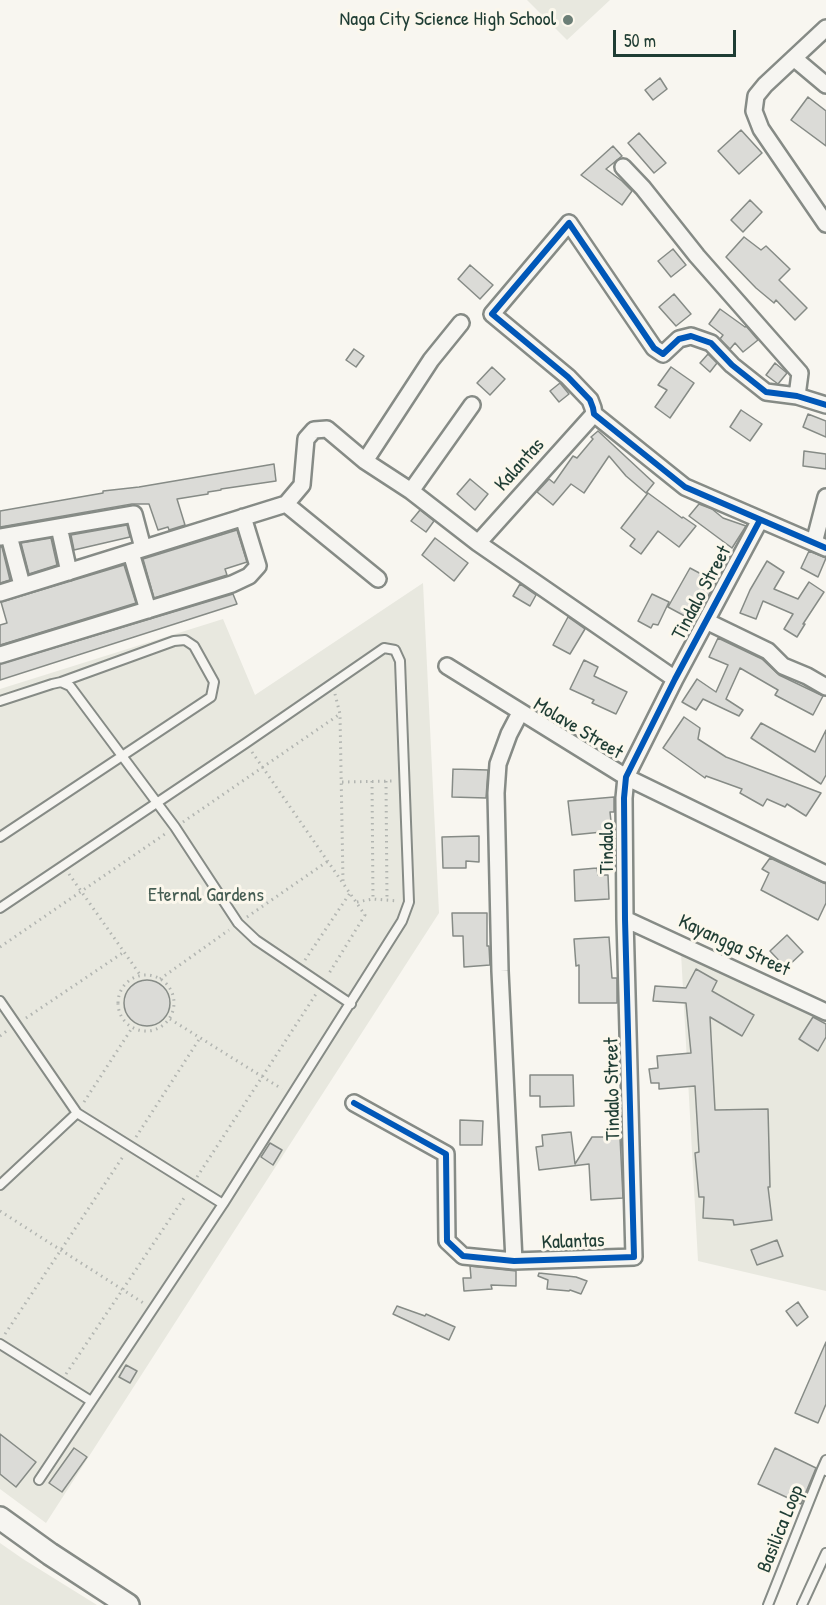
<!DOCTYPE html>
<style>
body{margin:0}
#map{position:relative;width:826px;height:1605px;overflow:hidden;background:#f8f6f0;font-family:"Patrick Hand",sans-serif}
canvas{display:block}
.scale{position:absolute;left:613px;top:30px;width:123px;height:27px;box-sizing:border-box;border:3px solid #1f3d34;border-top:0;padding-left:8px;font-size:18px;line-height:21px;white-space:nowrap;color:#1f3d34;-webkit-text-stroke:4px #fbf7ec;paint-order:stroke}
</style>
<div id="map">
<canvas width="826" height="1605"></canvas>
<div class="scale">50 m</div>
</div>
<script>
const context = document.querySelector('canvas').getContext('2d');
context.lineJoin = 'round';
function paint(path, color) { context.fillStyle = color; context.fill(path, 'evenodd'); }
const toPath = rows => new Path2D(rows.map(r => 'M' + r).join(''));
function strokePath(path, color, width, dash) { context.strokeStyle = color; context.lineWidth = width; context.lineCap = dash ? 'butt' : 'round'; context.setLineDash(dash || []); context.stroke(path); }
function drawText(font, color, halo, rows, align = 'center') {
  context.font = font + ' "Patrick Hand",sans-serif'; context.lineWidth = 6; context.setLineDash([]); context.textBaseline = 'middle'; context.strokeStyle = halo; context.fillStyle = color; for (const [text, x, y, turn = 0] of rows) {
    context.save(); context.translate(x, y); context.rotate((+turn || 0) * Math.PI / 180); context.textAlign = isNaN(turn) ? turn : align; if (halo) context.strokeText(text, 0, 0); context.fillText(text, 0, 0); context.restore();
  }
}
const built = toPath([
 [527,0,610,0,567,40],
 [423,583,439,913,46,1523,0,1489,0,689,223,619,255,695],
 [681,953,826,1021,826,1291,698,1261],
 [0,1543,23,1559,97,1605,0,1605]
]);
const building = toPath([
 [660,78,667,89,653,100,645,90,660,78],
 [808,97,826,111,826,146,791,120,808,97],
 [741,130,762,153,739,174,718,151,741,130],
 [639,133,666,163,654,173,628,143,639,133],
 [613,146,622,156,606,169,622,181,632,191,622,205,581,175,613,146],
 [750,200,762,212,743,232,731,220,750,200],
 [744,237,761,250,766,246,790,269,779,280,807,308,795,320,776,300,774,303,756,288,726,257,744,237],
 [673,249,686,265,671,277,658,261,673,249],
 [470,265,493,285,480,299,458,279,470,265],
 [674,294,691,314,676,326,659,307,674,294],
 [720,309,745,327,746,326,758,340,743,352,735,343,730,349,720,339,723,335,709,324,720,309],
 [354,349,364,356,356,367,346,360,354,349],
 [708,354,717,363,710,372,700,363,708,354],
 [775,363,787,373,778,384,766,375,775,363],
 [492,367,505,379,490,395,477,383,492,367],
 [671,367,694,383,670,418,655,407,667,390,658,385,671,367],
 [560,383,569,394,559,402,550,391,560,383],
 [741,410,762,424,750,441,730,427,741,410],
 [808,414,826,421,826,437,803,427,808,414],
 [598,431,654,483,646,493,626,476,609,456,584,493,571,484,553,505,537,492,549,479,554,483,573,456,577,458,593,439,591,437,598,431],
 [804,451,826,454,826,469,803,466,804,451],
 [274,464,276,481,221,489,221,490,208,492,208,494,177,499,185,525,169,530,168,527,158,530,149,504,132,504,0,527,0,511,103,493,103,491,139,487,274,464],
 [470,479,488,494,475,510,457,494,470,479],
 [648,493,682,518,683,517,696,526,679,547,658,531,641,554,630,546,635,539,621,528,648,493],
 [699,504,712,509,723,518,746,526,732,548,689,516,699,504],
 [420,510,434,521,426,532,411,521,420,510],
 [127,525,130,537,74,550,71,535,127,525],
 [237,530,247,562,225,569,227,575,154,598,143,559,237,530],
 [51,538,57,565,29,574,21,543,51,538],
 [435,538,468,563,454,581,422,555,435,538],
 [0,547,2,547,10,580,0,583,0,547],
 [809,551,826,558,818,577,801,568,809,551],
 [767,561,784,572,774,589,798,599,809,582,824,592,803,624,805,624,797,637,784,629,793,614,763,601,756,619,740,613,750,590,767,561],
 [124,565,136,603,0,645,0,625,7,623,1,602,124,565],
 [690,568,716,582,694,621,668,607,690,568],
 [520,584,536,595,530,606,513,596,520,584],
 [233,594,237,604,0,680,0,664,233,594],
 [652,594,669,602,658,625,653,624,651,628,638,621,652,594],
 [568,617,585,629,570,654,553,645,568,617],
 [718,638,762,659,779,675,823,696,813,715,775,695,778,690,740,668,726,699,743,710,739,716,703,699,696,710,682,702,697,679,716,692,728,665,709,657,718,638],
 [584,660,598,667,594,676,627,692,616,714,592,703,594,700,570,689,584,660],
 [684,717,700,728,698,739,726,757,821,793,806,816,787,804,785,807,767,799,763,806,740,793,742,789,706,776,705,778,663,748,684,717],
 [761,723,815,752,826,730,826,775,821,784,751,738,761,723],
 [453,769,488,770,486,798,452,797,453,769],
 [614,797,614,812,610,812,612,831,572,835,568,801,614,797],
 [479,836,479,862,466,861,466,868,443,868,442,837,479,836],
 [770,858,826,884,826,903,818,920,761,890,769,873,762,869,770,858],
 [597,868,598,875,608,875,609,899,575,901,574,870,597,868],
 [452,913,487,913,487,946,489,946,490,965,464,967,463,936,453,936,452,913],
 [787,935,803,952,786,968,770,951,787,935],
 [609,937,612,978,617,978,617,1003,579,1003,579,965,576,966,574,939,609,937],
 [696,969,717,981,712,991,754,1015,742,1036,710,1017,715,1110,768,1109,770,1187,768,1187,772,1220,734,1225,733,1220,703,1218,704,1197,699,1197,695,1153,699,1152,695,1086,659,1089,659,1083,651,1083,649,1069,658,1068,657,1056,691,1053,686,1003,653,1001,655,986,686,988,696,969],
 '124 1003a23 23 0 1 1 46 0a23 23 0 1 1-46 0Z',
 [813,1017,826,1024,826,1037,818,1051,799,1039,813,1017],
 [530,1075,573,1075,574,1106,540,1107,540,1096,530,1096,530,1075],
 [460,1120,483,1121,482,1145,460,1145,460,1120],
 [571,1132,575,1164,592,1137,620,1137,623,1198,591,1200,589,1164,539,1170,536,1147,543,1146,542,1135,571,1132],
 [270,1143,282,1150,273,1165,261,1157,270,1143],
 [777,1240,783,1256,757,1265,751,1250,777,1240],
 [470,1266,516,1271,516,1286,491,1285,492,1289,464,1291,463,1278,471,1278,470,1266],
 [539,1273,576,1277,587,1281,581,1294,570,1290,569,1291,547,1289,548,1280,538,1276,539,1273],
 [798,1302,808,1317,797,1326,786,1311,798,1302],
 [397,1306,425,1316,426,1314,455,1327,449,1340,393,1314,397,1306],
 [826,1342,826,1404,818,1423,795,1413,826,1342],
 [126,1365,137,1371,130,1383,119,1377,126,1365],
 [0,1434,36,1462,16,1487,0,1474,0,1434],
 [74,1448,87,1457,62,1492,49,1483,74,1448],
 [775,1448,816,1468,801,1504,758,1484,775,1448]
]);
const path = toPath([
 [335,694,340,714,343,881],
 [252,752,365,915,328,975],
 [372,781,373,899],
 [386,781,387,900],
 [342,782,394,781],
 [183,822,340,714],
 [69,874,141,976],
 [357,902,373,899,398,901],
 [247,917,328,861],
 [0,947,165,834],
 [305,960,350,893],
 '118 1003a28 28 0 1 1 56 0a28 28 0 1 1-56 0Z',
 [160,979,229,930],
 [26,1018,124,952],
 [170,1019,282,1089],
 [0,1036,8,1030],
 [84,1102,132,1028],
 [136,1137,200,1038],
 [197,1177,316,994],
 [0,1211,145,1304],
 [5,1334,124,1155],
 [66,1374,186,1195]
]);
const service = toPath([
 [0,701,52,684,61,682,70,686,175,827,238,923,256,940,351,1004],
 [0,837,211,697,214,682,194,646,185,640,174,641,61,682],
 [0,908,246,743,384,648,395,650,400,661,409,902,402,921,223,1204,39,1480],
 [0,1001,77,1113,223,1204],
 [0,1185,77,1113],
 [0,1344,91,1401],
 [822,1469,826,1460],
 [768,1605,822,1469,826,1471],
 [802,1605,826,1553]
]);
const minor = toPath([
 [826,28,765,85,756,96,754,111,761,129,826,224],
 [795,59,826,85],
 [623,167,643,188,697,256,800,373,797,396],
 [826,405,797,396,766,392,732,365,711,343,691,336,679,339,663,354,654,348,569,223,492,314,568,377,590,400,593,408,594,414,685,487,826,548],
 [365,461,431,360,461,323],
 [411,491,472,405],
 [286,504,378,579],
 [59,527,69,572],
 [9,536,22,585],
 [0,537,134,514,143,548],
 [478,543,594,414],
 [814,543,826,497],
 [131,553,148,610],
 [0,593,286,504,302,485,306,439,314,430,327,429,365,461,411,491,478,543,675,679],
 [706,621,768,651,783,666,807,676,826,687],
 [0,655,232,584,249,576,258,566,243,517],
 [447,666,626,777,826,874],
 [625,919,826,1012],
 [354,1103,446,1154,447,1241,463,1256,514,1261,634,1257,625,919,624,798,626,777,675,679,760,520],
 [514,1261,500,971,496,793,498,764,509,734,520,713]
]);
const secondary = toPath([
 [0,1518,50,1554,128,1605]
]);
const cycleway = toPath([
 [826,405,797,396,766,392,732,365,711,343,691,336,679,339,663,354,654,348,569,223,492,314,568,377,590,400,593,408,594,414,685,487,826,548],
 [354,1103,446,1154,447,1241,463,1256,514,1261,634,1257,625,919,624,798,626,777,675,679,760,520]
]);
const markers = [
 [568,20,6,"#6b7e76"]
];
const poiNames = [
 ["Naga City Science High School",556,20]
];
const streetNames = [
 ["Kalantas",520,465,-48],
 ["Tindalo Street",702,593,-62],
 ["Molave Street",578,729,31],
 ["Tindalo",608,848,-90],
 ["Kayangga Street",734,946,25],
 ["Tindalo Street",613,1089,-91],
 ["Kalantas",573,1242,-2],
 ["Basilica Loop",781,1529,-68]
];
const parkNames = [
 ["Eternal Gardens",206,896]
];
paint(built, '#e8e8df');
paint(building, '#dbdbd7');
strokePath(building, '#868b86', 1.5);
strokePath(service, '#868b86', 12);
strokePath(minor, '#868b86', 20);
strokePath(secondary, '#868b86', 26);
strokePath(path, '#b2b5b1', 3, [1.5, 4.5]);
strokePath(service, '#f6f5f1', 8);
strokePath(minor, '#f6f5f1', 15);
strokePath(secondary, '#f6f5f1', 21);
strokePath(cycleway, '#0057b8', 6);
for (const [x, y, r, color] of markers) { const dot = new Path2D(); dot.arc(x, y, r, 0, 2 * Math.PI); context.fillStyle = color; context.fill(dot); strokePath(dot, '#fbf7ec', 2); }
drawText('20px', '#1f3d34', '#fbf7ec', poiNames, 'right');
drawText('20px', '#1f3d34', '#fbf7ec', streetNames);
drawText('20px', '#455d53', '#fbf7ec', parkNames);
</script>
